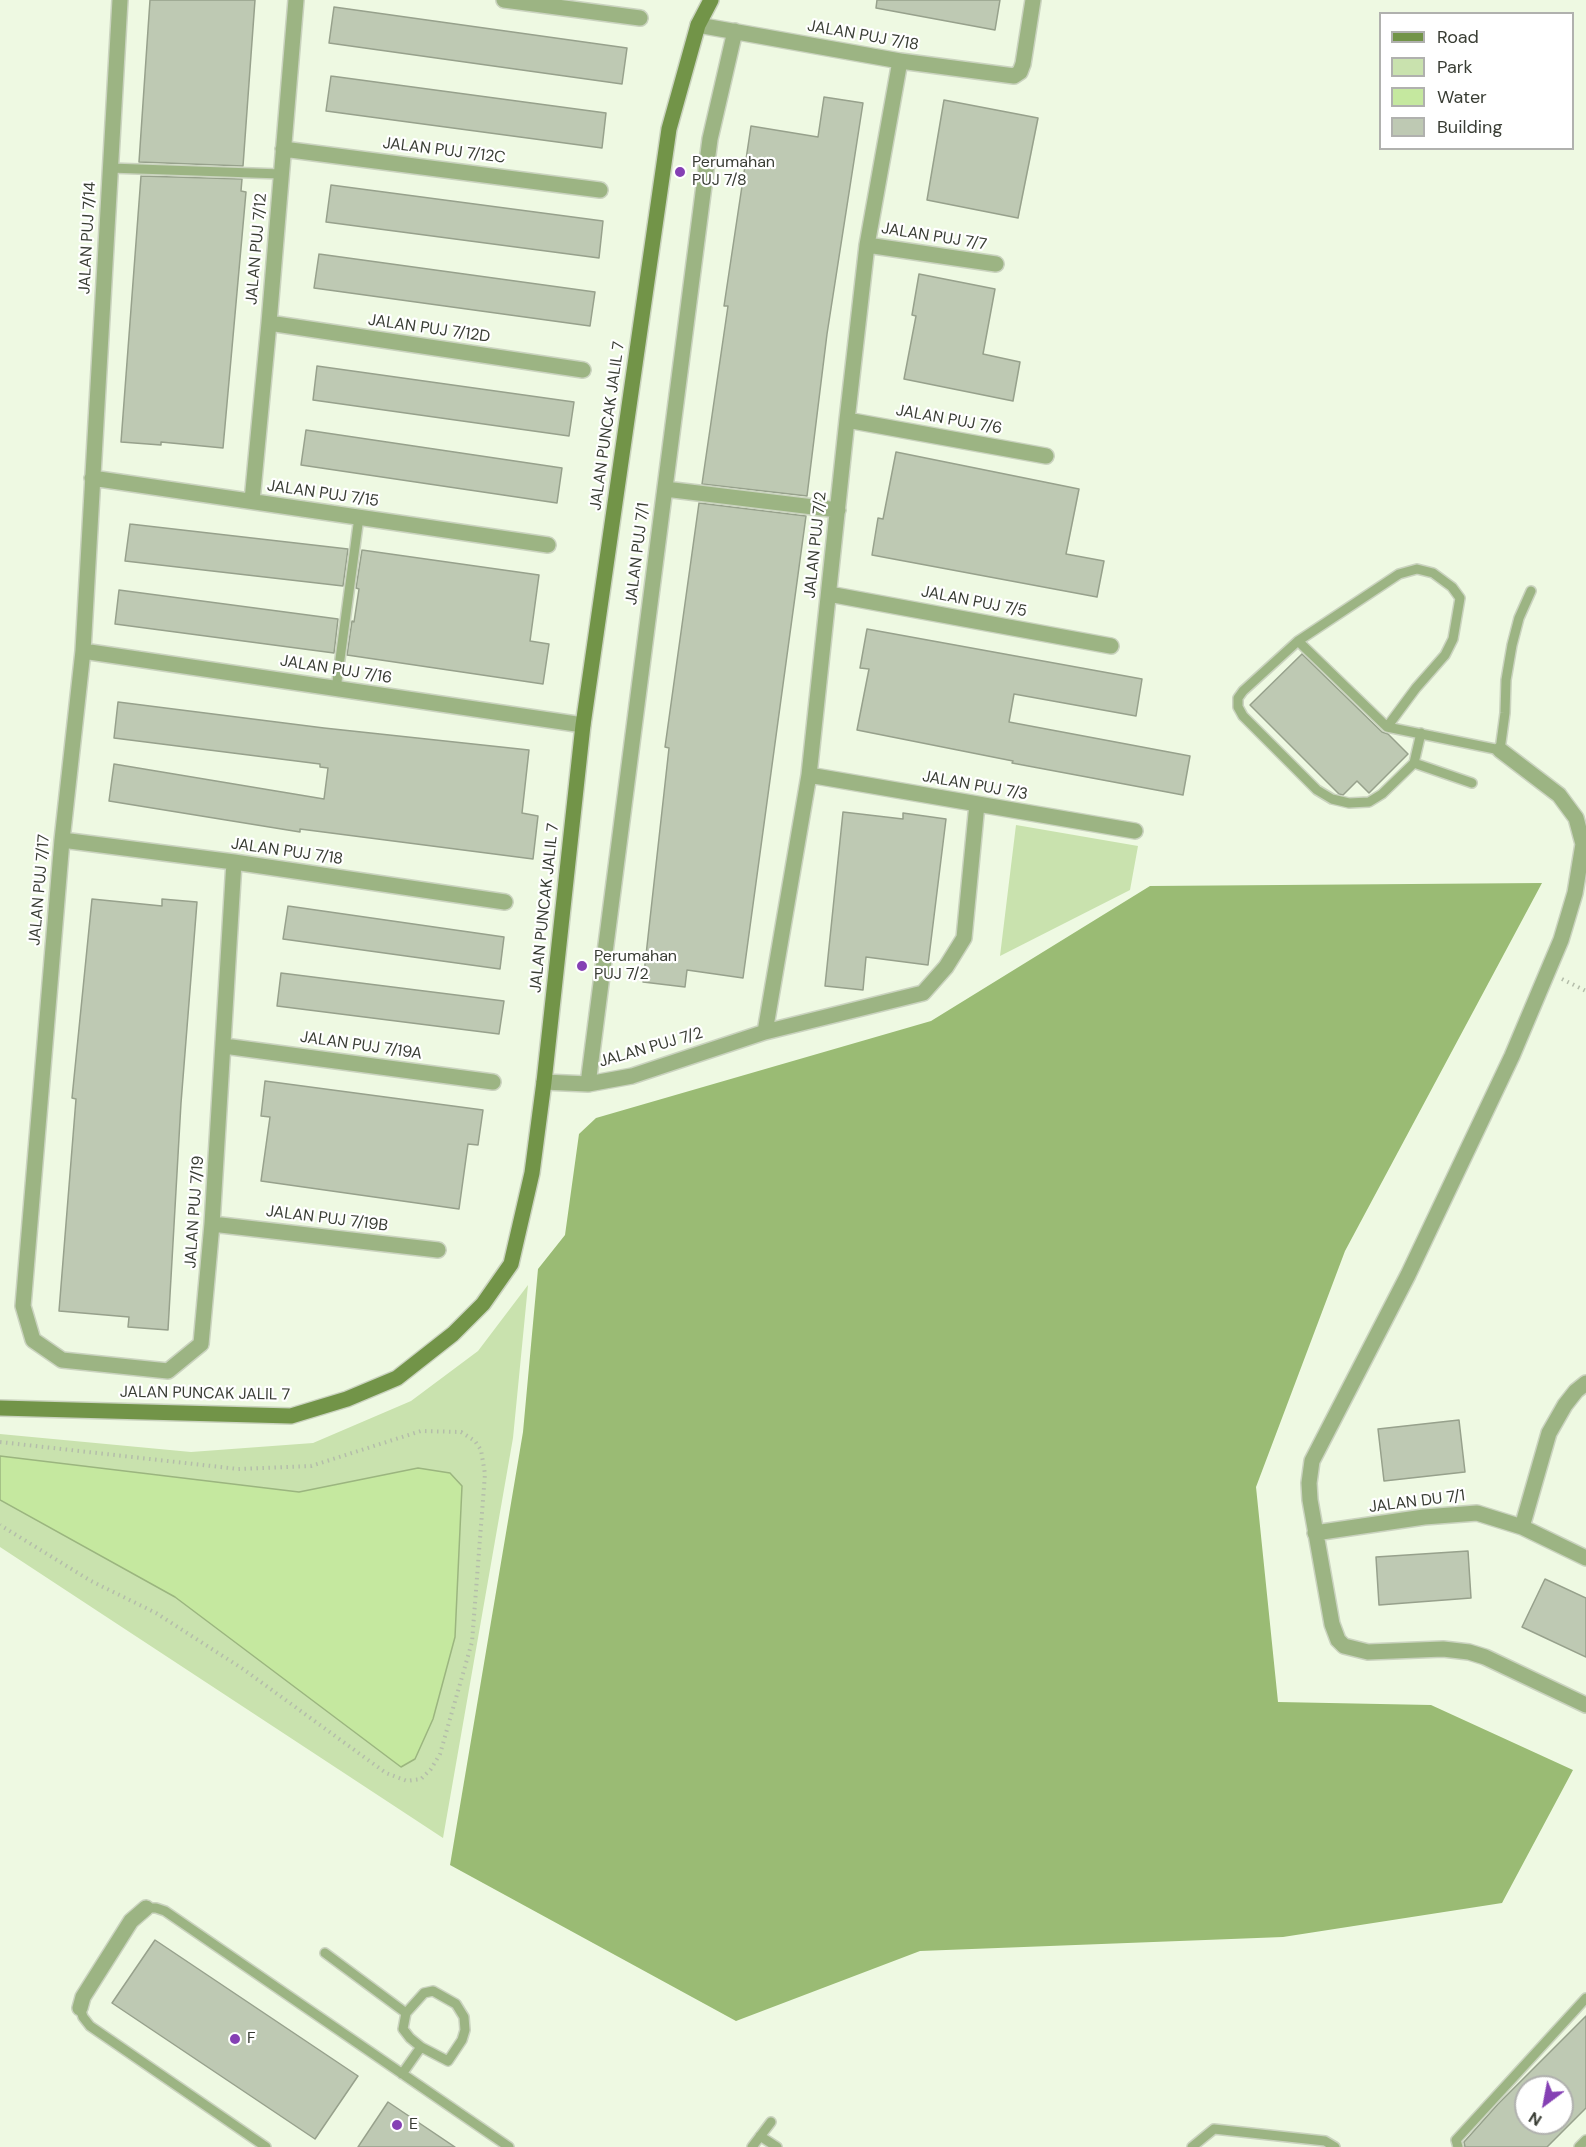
<!DOCTYPE html>
<style>
body{margin:0}
#map{position:relative;width:1586px;height:2147px;overflow:hidden;background:#eef9e2;font-family:"DM Sans",sans-serif}
canvas{display:block}
.legend{position:absolute;left:1379px;top:12px;width:195px;height:138px;box-sizing:border-box;background:#fff;border:2px solid #b0b1ae;margin:0;padding:8px 10px;list-style:none;font-size:18px;color:#393d34}
.legend li{display:flex;align-items:center;gap:12px;height:30px}
.legend b{width:30px;border:2px solid #b0b1ae}
.north{position:absolute;left:1514px;top:2075px;width:60px;height:60px;box-sizing:border-box;background:#fff;border:2px solid #b0b1ae;border-radius:50%;rotate:212deg;font-size:16px;font-weight:700;line-height:24px;text-align:center;color:#393d34}
.north::after{content:'';display:block;margin:auto;width:21px;height:27px;background:#8540b4;clip-path:polygon(50% 0,100% 100%,50% 72%,0 100%)}
</style>
<div id="map">
<canvas width="1586" height="2147"></canvas>
<ul class="legend">
<li><b style="height:8px;background:#729448"></b>Road</li>
<li><b style="height:16px;background:#c9e2ae"></b>Park</li>
<li><b style="height:16px;background:#c5e89f"></b>Water</li>
<li><b style="height:16px;background:#bec9b3"></b>Building</li>
</ul>
<div class="north">N</div>
</div>
<script>
const context = document.querySelector('canvas').getContext('2d');
context.lineJoin = 'round';
function paint(path, color) { context.fillStyle = color; context.fill(path, 'evenodd'); }
const toPath = rows => new Path2D(rows.map(r => 'M' + r).join(''));
function strokePath(path, color, width, dash) { context.strokeStyle = color; context.lineWidth = width; context.lineCap = dash ? 'butt' : 'round'; context.setLineDash(dash || []); context.stroke(path); }
function drawText(font, color, halo, rows, align = 'center') {
  context.font = font + ' "DM Sans",sans-serif'; context.lineWidth = 4.5; context.setLineDash([]); context.textBaseline = 'middle'; context.strokeStyle = halo; context.fillStyle = color; for (const [text, x, y, turn = 0] of rows) {
    context.save(); context.translate(x, y); context.rotate((+turn || 0) * Math.PI / 180); context.textAlign = isNaN(turn) ? turn : align; if (halo) context.strokeText(text, 0, 0); context.fillText(text, 0, 0); context.restore();
  }
}
const green = toPath([
 [1016,825,1138,846,1130,890,1000,956],
 [528,1285,513,1438,443,1838,0,1547,0,1434,191,1452,313,1443,411,1401,478,1351]
]);
const forest = toPath([
 [1542,883,1345,1251,1256,1487,1278,1702,1431,1705,1573,1770,1502,1903,1283,1937,920,1951,736,2021,450,1865,523,1432,538,1269,565,1235,579,1134,596,1118,931,1021,1150,886]
]);
const water = toPath([
 [0,1456,299,1492,418,1468,450,1473,462,1486,455,1637,433,1719,415,1759,401,1767,175,1597,0,1500,0,1456]
]);
const building = toPath([
 [150,0,255,0,243,166,139,162,150,0],
 [877,0,1000,0,995,30,876,8,877,0],
 [334,7,627,48,622,84,329,43,334,7],
 [331,76,606,113,602,148,326,111,331,76],
 [824,97,863,103,827,334,807,496,702,484,728,306,724,306,751,126,818,137,824,97],
 [944,100,1038,118,1018,218,927,200,944,100],
 [141,176,242,179,241,191,246,192,223,448,161,442,161,445,121,442,141,176],
 [331,185,603,221,599,258,326,222,331,185],
 [319,254,595,292,590,326,314,288,319,254],
 [919,274,995,289,983,354,1020,362,1013,401,904,379,916,316,912,315,919,274],
 [317,366,574,402,569,436,313,400,317,366],
 [306,430,562,468,557,503,301,465,306,430],
 [896,452,1079,489,1066,554,1104,561,1097,597,872,555,878,518,883,519,896,452],
 [699,503,806,516,743,978,687,970,685,987,643,982,669,748,665,747,699,503],
 [130,524,348,549,343,586,125,561,130,524],
 [362,550,539,575,530,641,549,644,543,684,347,655,352,621,354,622,359,589,356,588,362,550],
 [119,590,338,619,334,653,115,624,119,590],
 [867,629,1142,679,1136,716,1014,694,1009,722,1190,756,1183,795,1012,763,1013,761,857,730,869,669,860,668,867,629],
 [1302,654,1382,732,1388,734,1408,754,1369,793,1357,781,1343,795,1339,794,1250,705,1302,654],
 [118,702,324,728,529,750,522,813,538,816,533,859,300,829,300,832,109,801,114,764,324,799,328,768,320,767,320,764,114,738,118,702],
 [843,812,903,819,903,813,946,819,928,965,866,957,863,990,825,986,843,812],
 [92,899,162,906,162,899,197,902,181,1103,168,1330,128,1327,129,1317,59,1311,76,1099,72,1098,92,899],
 [288,906,504,937,500,969,283,939,288,906],
 [281,973,504,1001,499,1034,277,1006,281,973],
 [265,1081,483,1110,478,1145,468,1144,459,1209,261,1181,270,1117,261,1116,265,1081],
 [1459,1420,1465,1472,1384,1481,1378,1429,1459,1420],
 [1468,1551,1471,1598,1379,1605,1376,1557,1468,1551],
 [1545,1579,1586,1598,1586,1657,1522,1627,1545,1579],
 [155,1940,358,2076,315,2139,112,2003,155,1940],
 [1586,2016,1586,2108,1547,2147,1465,2147,1464,2142,1498,2104,1586,2016],
 [1526,2087,1562,2087,1562,2123,1526,2123,1526,2087],
 [388,2102,455,2147,358,2147,388,2102]
]);
const path = toPath([
 [1562,979,1586,991],
 [0,1442,238,1469,311,1466,421,1431,461,1432,475,1441,481,1450,485,1474,472,1642,440,1754,431,1769,421,1779,407,1781,386,1773,243,1669,156,1613,91,1581,0,1525]
]);
const lane = toPath([
 [110,168,281,174],
 [1298,641,1387,727,1500,750,1505,713,1506,680,1512,645,1519,618,1531,591],
 [336,689,359,517],
 [1387,727,1416,688,1445,655,1453,639,1460,598,1452,587,1433,573,1417,569,1399,574,1298,641,1243,691,1238,698,1238,707,1243,716,1317,790,1332,799,1349,803,1369,802,1382,794,1414,763,1472,783],
 [1414,763,1421,733],
 [146,1908,156,1908,165,1911,509,2147],
 [325,1953,406,2013,403,2029,410,2038,421,2047,402,2074],
 [80,2008,83,2017,90,2026,266,2147],
 [406,2013,424,1993,433,1991,456,2004,464,2017,465,2030,462,2040,448,2061,421,2047],
 [760,2136,777,2147],
 [752,2147,771,2122],
 [1192,2147,1214,2129,1325,2141,1335,2147],
 [1458,2147,1456,2140,1586,1998],
 [1579,2147,1586,2140]
]);
const street = toPath([
 [120,0,83,651,62,840,23,1306,33,1340,62,1360,168,1371,201,1344,212,1224,234,862],
 [504,0,640,18],
 [698,25,900,61,1014,76,1020,72,1023,64,1033,0],
 [283,149,600,190],
 [867,245,996,264],
 [269,323,583,370],
 [847,420,1046,456],
 [92,478,548,545],
 [665,489,838,510],
 [252,501,269,323,296,0],
 [829,594,1111,646],
 [83,651,583,725],
 [1500,750,1559,795,1576,818,1583,844,1575,893,1561,940,1512,1056,1408,1275,1312,1461,1309,1483,1310,1500,1332,1624,1338,1640,1344,1646,1368,1652,1443,1649,1469,1652,1485,1657,1586,1705],
 [809,775,1135,831],
 [62,840,234,862,505,902],
 [765,1032,809,775,847,420,867,245,900,61],
 [224,1046,493,1082],
 [544,1082,588,1084,632,1076,765,1032,923,993,946,967,964,938,977,804],
 [588,1084,710,139,735,31],
 [212,1224,438,1250],
 [1522,1527,1549,1433,1565,1405,1576,1391,1586,1383],
 [1315,1533,1424,1517,1477,1513,1522,1527,1586,1558],
 [80,2008,83,1997,131,1921,146,1908]
]);
const secondary = toPath([
 [0,1408,291,1416,347,1399,397,1378,453,1334,483,1304,511,1264,532,1173,544,1082,583,725,669,129,698,25,711,0]
]);
const markers = [
 [680,172,6,"#8540b4"],
 [582,966,6,"#8540b4"],
 [235,2039,6,"#8540b4"],
 [397,2125,6,"#8540b4"]
];
const streetNames = [
 ["JALAN PUJ 7/18",863,36,10],
 ["JALAN PUJ 7/12C",444,151,7],
 ["JALAN PUJ 7/7",934,237,9],
 ["JALAN PUJ 7/14",88,238,-87],
 ["JALAN PUJ 7/12",257,249,-85],
 ["JALAN PUJ 7/12D",429,329,8],
 ["JALAN PUJ 7/6",949,420,10],
 ["JALAN PUNCAK JALIL 7",608,426,-82],
 ["JALAN PUJ 7/15",323,494,8],
 ["JALAN PUJ 7/2",816,545,-84],
 ["JALAN PUJ 7/1",638,554,-83],
 ["JALAN PUJ 7/5",974,602,11],
 ["JALAN PUJ 7/16",336,670,9],
 ["JALAN PUJ 7/3",975,786,10],
 ["JALAN PUJ 7/18",287,852,8],
 ["JALAN PUJ 7/17",40,890,-85],
 ["JALAN PUNCAK JALIL 7",545,908,-84],
 ["JALAN PUJ 7/19A",361,1046,8],
 ["JALAN PUJ 7/2",651,1048,-16],
 ["JALAN PUJ 7/19",195,1212,-86],
 ["JALAN PUJ 7/19B",327,1219,7],
 ["JALAN PUNCAK JALIL 7",205,1394,1],
 ["JALAN DU 7/1",1417,1502,-7]
];
const poiNames = [
 ["Perumahan",692,163],
 ["PUJ 7/8",692,181],
 ["Perumahan",594,957],
 ["PUJ 7/2",594,975],
 ["F",247,2039],
 ["E",409,2125]
];
paint(green, '#c9e2ae');
paint(forest, '#9abb74');
paint(water, '#c5e89f');
strokePath(water, '#9bb57f', 1.5);
paint(building, '#bec9b3');
strokePath(building, '#97a18c', 1.5);
strokePath(lane, '#cad3bf', 12);
strokePath(street, '#cad3bf', 18);
strokePath(secondary, '#cad3bf', 18);
strokePath(path, '#b4bdaa', 4, [1.5, 4.5]);
strokePath(lane, '#9cb483', 9);
strokePath(street, '#9cb483', 15);
strokePath(secondary, '#729448', 15);
for (const [x, y, r, color] of markers) { const dot = new Path2D(); dot.arc(x, y, r, 0, 2 * Math.PI); context.fillStyle = color; context.fill(dot); strokePath(dot, '#fff', 2); }
drawText('16px', '#393d34', '#fff', streetNames);
drawText('16px', '#393d34', '#fff', poiNames, 'left');
</script>
